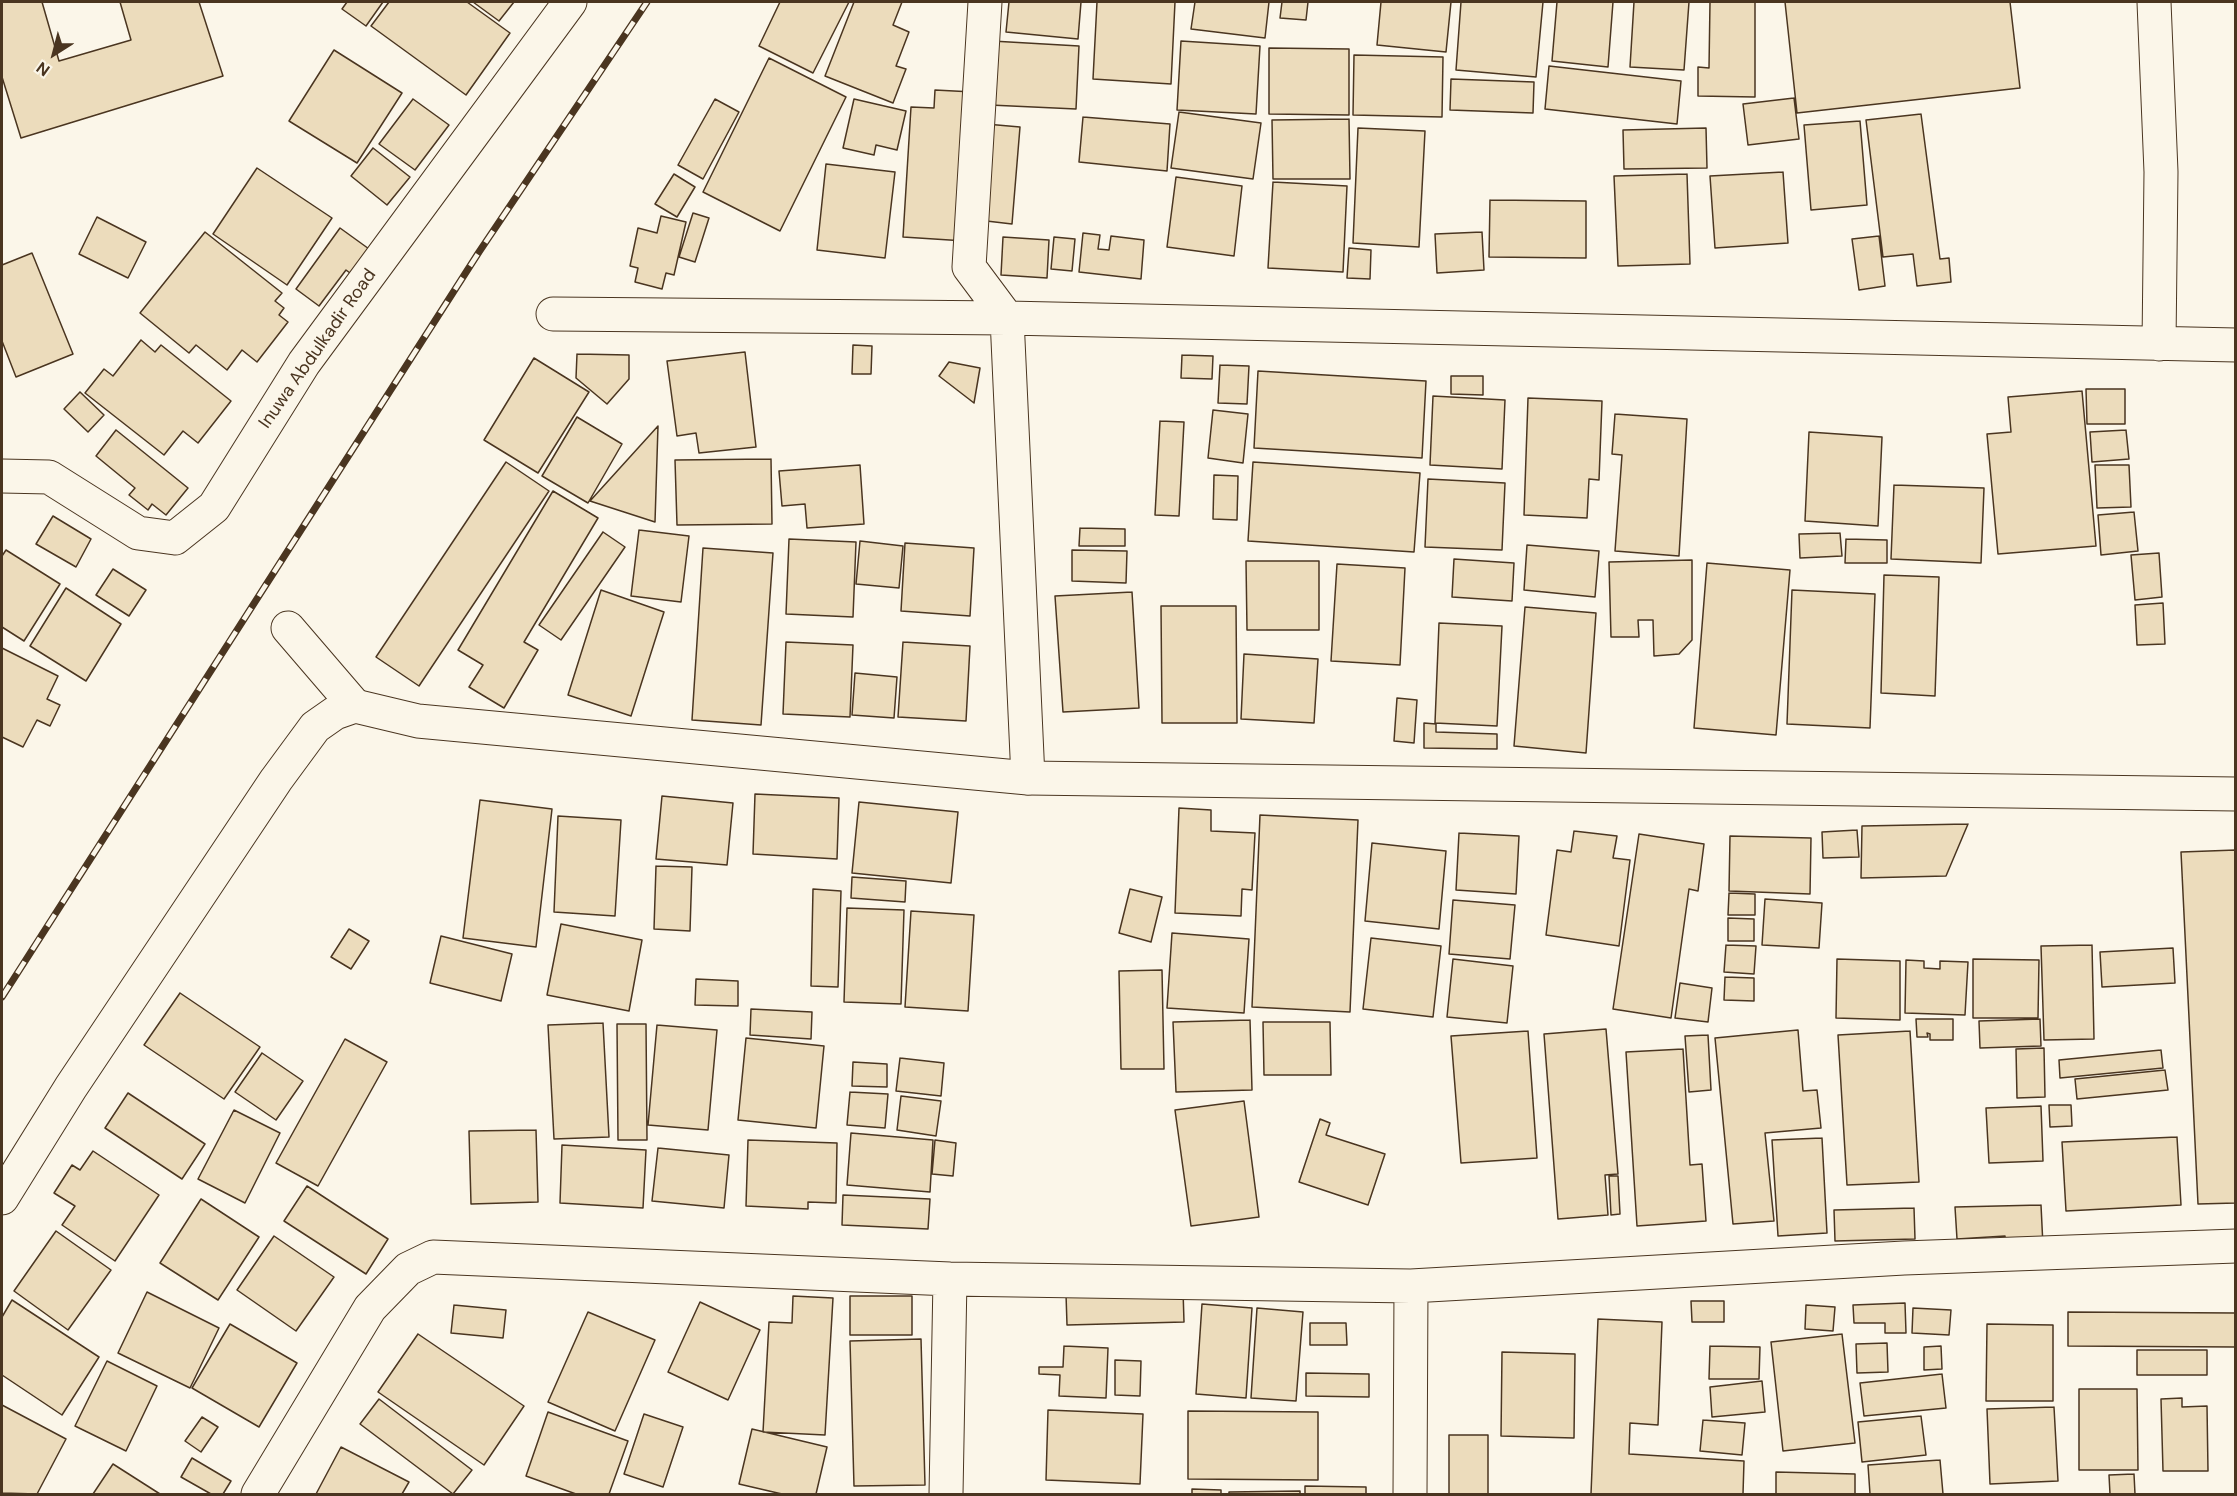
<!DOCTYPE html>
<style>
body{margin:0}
#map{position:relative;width:2237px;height:1496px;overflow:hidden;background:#fbf6e9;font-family:"DM Sans",sans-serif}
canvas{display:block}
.frame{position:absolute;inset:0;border:3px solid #4a3520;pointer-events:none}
.north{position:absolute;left:24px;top:24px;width:60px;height:60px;-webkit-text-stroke:4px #fbf6e9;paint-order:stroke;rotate:216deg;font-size:16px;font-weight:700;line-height:24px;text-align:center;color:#4a3520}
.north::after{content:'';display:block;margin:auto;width:21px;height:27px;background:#4a3520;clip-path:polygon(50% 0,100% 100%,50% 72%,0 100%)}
</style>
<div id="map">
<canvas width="2237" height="1496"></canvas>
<div class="frame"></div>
<div class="north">N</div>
</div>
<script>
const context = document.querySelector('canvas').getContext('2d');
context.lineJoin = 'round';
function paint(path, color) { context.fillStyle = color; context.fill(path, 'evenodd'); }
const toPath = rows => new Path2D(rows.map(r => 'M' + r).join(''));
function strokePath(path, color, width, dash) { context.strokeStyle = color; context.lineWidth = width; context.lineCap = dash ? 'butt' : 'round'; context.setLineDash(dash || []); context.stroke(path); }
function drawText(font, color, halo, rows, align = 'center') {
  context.font = font + ' "DM Sans",sans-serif'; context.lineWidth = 4.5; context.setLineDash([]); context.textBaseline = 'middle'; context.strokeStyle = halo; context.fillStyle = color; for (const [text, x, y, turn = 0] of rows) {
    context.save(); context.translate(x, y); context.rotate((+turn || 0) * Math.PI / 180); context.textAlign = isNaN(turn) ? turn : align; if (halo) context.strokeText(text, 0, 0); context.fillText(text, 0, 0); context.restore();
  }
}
const building = toPath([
 [2,2,42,2,59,61,131,40,120,2,199,2,223,76,21,138,2,77,2,2],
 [347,2,383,2,366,26,342,9,347,2],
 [389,2,467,2,510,33,466,95,371,26,389,2],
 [473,2,514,2,499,21,473,2],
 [780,2,849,2,813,73,759,46,780,2],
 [854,2,902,2,893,25,909,32,896,66,906,69,893,103,825,76,854,2],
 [1009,2,1081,2,1078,39,1006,32,1009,2],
 [1097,2,1175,2,1171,84,1093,79,1097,2],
 [1195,2,1269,2,1265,38,1191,29,1195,2],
 [1282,2,1308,2,1306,20,1280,18,1282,2],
 [1381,2,1451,2,1446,52,1377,45,1381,2],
 [1461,2,1543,2,1536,77,1456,70,1461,2],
 [1557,2,1613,2,1608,67,1552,61,1557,2],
 [1634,2,1689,2,1684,70,1630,67,1634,2],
 [1710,2,1755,2,1755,97,1698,96,1698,67,1709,68,1710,2],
 [1785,2,2010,2,2020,88,1797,113,1785,2],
 [992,41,1079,46,1076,109,990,105,992,41],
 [1181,41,1260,46,1256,114,1177,110,1181,41],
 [1269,48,1349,49,1349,115,1269,114,1269,48],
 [334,50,402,93,357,163,289,121,334,50],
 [1354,55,1443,57,1442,117,1353,115,1354,55],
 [769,58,846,97,780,231,703,192,769,58],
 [1549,66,1681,81,1677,124,1545,109,1549,66],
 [1451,79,1534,82,1533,113,1450,110,1451,79],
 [935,90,973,92,965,241,903,237,911,107,934,108,935,90],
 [1794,98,1799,139,1748,145,1743,104,1794,98],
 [413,99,449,125,415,170,379,144,413,99],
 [715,99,739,112,703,179,678,165,715,99],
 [854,99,906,111,897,150,876,145,874,155,843,148,854,99],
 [1179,112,1261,123,1253,179,1171,168,1179,112],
 [1921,114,1940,259,1949,258,1951,282,1917,286,1913,254,1883,257,1866,120,1921,114],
 [1083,117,1170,124,1167,171,1079,162,1083,117],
 [1349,119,1350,179,1273,179,1272,120,1349,119],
 [1860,121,1867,205,1811,210,1804,125,1860,121],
 [986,124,1020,127,1012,224,978,220,986,124],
 [1358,128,1425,131,1419,247,1353,243,1358,128],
 [1706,128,1707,168,1624,169,1623,130,1706,128],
 [373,148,410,177,387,205,351,176,373,148],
 [826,164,895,172,885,258,817,250,826,164],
 [257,168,332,218,287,285,213,234,257,168],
 [1783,172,1788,243,1715,248,1710,176,1783,172],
 [674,174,695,187,677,217,655,204,674,174],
 [1687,174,1690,264,1618,266,1614,176,1687,174],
 [1176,177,1242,186,1234,256,1167,247,1176,177],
 [1273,182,1347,186,1343,272,1268,268,1273,182],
 [1490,200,1586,201,1586,258,1489,257,1490,200],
 [693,213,709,218,695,262,679,257,693,213],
 [661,216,686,222,674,275,666,273,662,289,635,282,638,268,630,266,638,228,657,233,661,216],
 [97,217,146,242,128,278,79,254,97,217],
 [340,228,376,254,358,279,346,270,319,306,296,289,340,228],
 [205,232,282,293,275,301,284,308,279,315,288,322,257,362,242,350,227,370,196,345,189,353,140,313,205,232],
 [1482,232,1484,270,1437,273,1435,234,1482,232],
 [1083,233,1100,235,1098,249,1109,250,1111,236,1144,240,1141,279,1079,272,1083,233],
 [1879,236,1885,286,1859,290,1852,239,1879,236],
 [1003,237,1049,240,1047,278,1001,275,1003,237],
 [1054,237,1075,239,1072,271,1051,269,1054,237],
 [1349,248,1371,250,1370,279,1347,278,1349,248],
 [32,253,73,354,16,377,2,341,2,265,32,253],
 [141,340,155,352,161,345,231,401,198,443,183,431,164,455,85,393,104,369,113,376,141,340],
 [853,345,872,346,871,374,852,374,853,345],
 [745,352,756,447,699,453,696,433,677,436,667,361,745,352],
 [577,354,629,355,629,379,607,404,576,378,577,354],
 [1182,355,1213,356,1212,379,1181,378,1182,355],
 [534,358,589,392,538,473,484,440,534,358],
 [949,362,980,368,974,403,939,376,949,362],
 [1220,365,1249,366,1247,404,1218,403,1220,365],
 [1258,371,1426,381,1422,458,1254,448,1258,371],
 [1451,376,1483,376,1483,395,1451,394,1451,376],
 [2086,389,2125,389,2125,424,2087,424,2086,389],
 [2082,391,2096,546,1998,554,1987,434,2011,432,2008,397,2082,391],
 [80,392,104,415,88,432,64,409,80,392],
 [1433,396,1505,400,1502,469,1430,465,1433,396],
 [1528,398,1602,401,1599,480,1589,479,1587,518,1524,515,1528,398],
 [1213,410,1248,414,1243,463,1208,458,1213,410],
 [1615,414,1687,419,1679,556,1615,551,1622,455,1612,454,1615,414],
 [577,417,622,444,588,503,542,476,577,417],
 [1160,421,1184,422,1179,516,1155,515,1160,421],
 [658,426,655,522,590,501,658,426],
 [116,430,188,488,166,515,152,504,148,510,129,495,135,488,96,456,116,430],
 [2126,430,2129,459,2092,462,2090,432,2126,430],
 [1809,432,1882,437,1878,526,1805,521,1809,432],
 [771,459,772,524,677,525,675,460,771,459],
 [506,462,549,491,419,686,376,657,506,462],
 [1253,462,1420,473,1414,552,1248,541,1253,462],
 [860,465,864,524,807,528,805,504,782,506,779,471,860,465],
 [2095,465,2129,465,2131,507,2097,508,2095,465],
 [1214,475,1238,476,1237,520,1213,519,1214,475],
 [1428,479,1505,483,1502,550,1425,547,1428,479],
 [1894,485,1984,488,1981,563,1891,559,1894,485],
 [553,491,598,518,524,642,538,650,504,708,469,687,483,665,458,650,553,491],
 [2134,512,2138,551,2101,555,2098,515,2134,512],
 [53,516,91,539,76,567,36,544,53,516],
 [1080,528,1125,529,1125,546,1079,546,1080,528],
 [639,530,689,536,681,602,631,596,639,530],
 [603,532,625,547,561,640,539,625,603,532],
 [1840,533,1842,556,1800,558,1799,534,1840,533],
 [789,539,856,542,853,617,786,614,789,539],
 [1846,539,1887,540,1887,563,1845,563,1846,539],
 [860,541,903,546,899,588,856,584,860,541],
 [905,543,974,548,970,616,901,611,905,543],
 [1527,545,1599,551,1595,597,1524,590,1527,545],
 [703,548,773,553,761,725,692,720,703,548],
 [6,550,60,584,24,641,2,627,2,556,6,550],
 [1072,550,1127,551,1126,583,1072,581,1072,550],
 [2159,553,2162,597,2135,600,2131,555,2159,553],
 [1454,559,1514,563,1512,601,1452,597,1454,559],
 [1692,560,1692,640,1679,654,1654,656,1653,620,1638,620,1639,637,1611,637,1609,562,1692,560],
 [1246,561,1319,561,1319,630,1247,630,1246,561],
 [1707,563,1790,570,1776,735,1694,728,1707,563],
 [1337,564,1405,568,1400,665,1331,661,1337,564],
 [113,569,146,590,129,616,96,595,113,569],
 [1884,575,1939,577,1935,696,1881,693,1884,575],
 [66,588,121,624,86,681,30,646,66,588],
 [601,590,664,612,631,716,568,695,601,590],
 [1792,590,1875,594,1870,728,1787,724,1792,590],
 [1132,592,1139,708,1063,712,1055,596,1132,592],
 [2163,603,2165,644,2137,645,2135,605,2163,603],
 [1161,606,1236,606,1237,723,1162,723,1161,606],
 [1525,607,1596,613,1586,753,1514,746,1525,607],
 [1439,623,1502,626,1497,726,1435,723,1439,623],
 [786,642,853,645,850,717,783,714,786,642],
 [903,642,970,646,966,721,898,717,903,642],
 [2,648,58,676,47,699,60,705,50,726,37,720,23,747,2,737,2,648],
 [1244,654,1318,659,1314,723,1241,719,1244,654],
 [855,673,897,677,894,718,852,715,855,673],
 [1397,698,1417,700,1414,743,1394,741,1397,698],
 [1424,723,1436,724,1436,732,1497,734,1497,749,1424,748,1424,723],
 [755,794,839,798,837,859,753,854,755,794],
 [662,796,733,803,727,865,656,859,662,796],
 [480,800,552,809,536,947,463,938,480,800],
 [859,802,958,812,951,883,852,873,859,802],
 [1179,808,1211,810,1211,831,1255,833,1252,890,1242,889,1241,916,1175,913,1179,808],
 [1260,815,1358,820,1350,1012,1252,1007,1260,815],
 [558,816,621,820,615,916,554,912,558,816],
 [1968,824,1946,876,1861,878,1862,826,1968,824],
 [1857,830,1859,857,1823,858,1822,832,1857,830],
 [1574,831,1617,836,1613,858,1630,860,1619,946,1546,935,1557,850,1571,852,1574,831],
 [1459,833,1519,836,1516,894,1456,890,1459,833],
 [1639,834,1704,844,1698,891,1689,889,1671,1018,1613,1009,1639,834],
 [1730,836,1811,838,1810,894,1729,891,1730,836],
 [1372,843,1446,851,1439,929,1365,921,1372,843],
 [2236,850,2236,1203,2198,1204,2181,852,2236,850],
 [656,866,692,867,690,931,654,929,656,866],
 [852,877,906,881,905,902,851,898,852,877],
 [813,889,841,891,838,987,811,986,813,889],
 [1130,889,1162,897,1151,942,1119,933,1130,889],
 [1729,893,1755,894,1755,915,1728,915,1729,893],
 [1765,899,1822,903,1819,948,1762,945,1765,899],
 [1453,900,1515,905,1510,959,1449,954,1453,900],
 [847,908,904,910,901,1004,844,1002,847,908],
 [911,911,974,915,968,1011,905,1007,911,911],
 [1728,918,1754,919,1754,941,1728,941,1728,918],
 [561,924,642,940,629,1011,547,995,561,924],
 [349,929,369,941,351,969,331,957,349,929],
 [1172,933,1249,939,1244,1013,1167,1008,1172,933],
 [441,936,512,954,501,1001,430,983,441,936],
 [1371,938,1441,946,1433,1017,1363,1009,1371,938],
 [1726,945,1756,946,1754,974,1724,972,1726,945],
 [2092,945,2094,1039,2044,1040,2041,946,2092,945],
 [2173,948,2175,983,2102,987,2100,952,2173,948],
 [1453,959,1513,966,1507,1023,1447,1017,1453,959],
 [1837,959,1900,961,1900,1020,1836,1018,1837,959],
 [1973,959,2039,960,2038,1018,1973,1018,1973,959],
 [1906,960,1924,961,1924,968,1940,969,1940,961,1968,962,1965,1015,1905,1013,1906,960],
 [1162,970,1164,1069,1121,1069,1119,971,1162,970],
 [1725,977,1754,978,1754,1001,1724,1000,1725,977],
 [696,979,738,981,738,1006,695,1005,696,979],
 [1680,983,1712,988,1708,1022,1675,1018,1680,983],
 [180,993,260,1047,224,1099,144,1045,180,993],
 [751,1009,812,1012,811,1039,750,1035,751,1009],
 [1916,1019,1953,1019,1953,1040,1930,1040,1930,1034,1927,1033,1928,1037,1917,1037,1916,1019],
 [2040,1019,2041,1046,1980,1048,1979,1021,2040,1019],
 [1250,1020,1252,1090,1176,1092,1173,1022,1250,1020],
 [1263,1022,1330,1022,1331,1075,1264,1075,1263,1022],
 [603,1023,609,1137,554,1139,548,1025,603,1023],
 [617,1024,646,1024,647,1140,618,1140,617,1024],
 [657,1025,717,1030,708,1130,648,1125,657,1025],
 [1606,1029,1618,1174,1605,1175,1608,1215,1558,1219,1544,1034,1606,1029],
 [1798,1030,1803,1091,1817,1090,1821,1128,1765,1133,1774,1221,1733,1224,1715,1038,1798,1030],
 [1528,1031,1537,1158,1461,1163,1451,1036,1528,1031],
 [1910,1031,1919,1182,1847,1185,1838,1035,1910,1031],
 [1708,1035,1711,1090,1689,1092,1685,1036,1708,1035],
 [746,1038,824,1046,816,1128,738,1120,746,1038],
 [345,1039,387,1062,318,1186,276,1163,345,1039],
 [2044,1048,2045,1097,2017,1098,2016,1049,2044,1048],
 [1683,1049,1690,1165,1702,1164,1706,1221,1637,1226,1626,1052,1683,1049],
 [2161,1050,2163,1068,2060,1078,2059,1060,2161,1050],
 [262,1053,303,1081,276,1120,235,1092,262,1053],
 [900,1058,944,1063,941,1096,896,1091,900,1058],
 [853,1062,887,1064,887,1087,852,1086,853,1062],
 [2165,1070,2168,1090,2077,1099,2075,1079,2165,1070],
 [850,1092,888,1094,885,1128,847,1125,850,1092],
 [128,1093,205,1144,182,1179,105,1128,128,1093],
 [901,1096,941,1101,936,1136,897,1130,901,1096],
 [1244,1101,1259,1217,1191,1226,1175,1110,1244,1101],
 [2049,1105,2071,1105,2072,1126,2050,1127,2049,1105],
 [2041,1106,2043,1161,1989,1163,1986,1108,2041,1106],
 [234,1110,280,1133,245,1203,198,1179,234,1110],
 [1320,1119,1330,1123,1326,1135,1385,1154,1368,1205,1299,1182,1320,1119],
 [536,1130,538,1202,471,1204,469,1131,536,1130],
 [851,1133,933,1140,930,1192,847,1185,851,1133],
 [2177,1137,2181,1205,2066,1211,2062,1142,2177,1137],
 [1822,1138,1827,1233,1778,1236,1772,1140,1822,1138],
 [748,1140,837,1143,836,1203,808,1202,808,1209,746,1206,748,1140],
 [935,1140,956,1143,953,1176,932,1174,935,1140],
 [562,1145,646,1150,643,1208,560,1203,562,1145],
 [658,1148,729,1155,724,1208,652,1201,658,1148],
 [93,1151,159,1195,115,1261,62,1225,75,1206,54,1193,72,1165,80,1170,93,1151],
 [1609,1176,1618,1176,1620,1214,1611,1215,1609,1176],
 [307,1186,388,1239,366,1274,284,1221,307,1186],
 [843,1195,930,1199,928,1229,842,1225,843,1195],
 [201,1199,259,1237,218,1300,160,1263,201,1199],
 [2041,1205,2043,1246,2006,1248,2005,1236,1957,1239,1955,1207,2041,1205],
 [1914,1208,1915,1239,1835,1241,1834,1210,1914,1208],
 [56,1231,111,1270,68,1330,14,1291,56,1231],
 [274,1236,334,1277,296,1331,237,1290,274,1236],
 [1183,1290,1184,1322,1067,1325,1066,1294,1183,1290],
 [147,1292,219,1328,190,1388,118,1353,147,1292],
 [793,1296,833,1298,825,1435,763,1432,769,1322,792,1323,793,1296],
 [850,1296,912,1296,912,1335,850,1335,850,1296],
 [12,1300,99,1357,62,1415,2,1375,2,1317,12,1300],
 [1691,1301,1724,1301,1724,1322,1692,1322,1691,1301],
 [700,1302,760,1330,728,1400,668,1372,700,1302],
 [1905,1303,1906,1333,1885,1333,1885,1323,1854,1323,1853,1305,1905,1303],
 [1202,1304,1252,1308,1246,1398,1196,1394,1202,1304],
 [454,1305,506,1310,503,1338,451,1333,454,1305],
 [1806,1305,1835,1307,1833,1331,1805,1329,1806,1305],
 [1257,1308,1303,1312,1296,1401,1251,1398,1257,1308],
 [1913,1308,1951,1310,1949,1335,1912,1333,1913,1308],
 [588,1312,655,1340,615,1431,548,1402,588,1312],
 [2068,1312,2236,1313,2236,1347,2068,1346,2068,1312],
 [1598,1319,1662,1322,1658,1425,1630,1423,1629,1454,1744,1461,1743,1494,1591,1494,1598,1319],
 [1310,1323,1346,1323,1347,1345,1310,1345,1310,1323],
 [230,1324,297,1363,259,1427,192,1388,230,1324],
 [1987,1324,2053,1325,2053,1401,1986,1401,1987,1324],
 [418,1334,524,1406,484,1465,378,1392,418,1334],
 [1842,1334,1855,1443,1783,1451,1771,1342,1842,1334],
 [921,1339,925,1485,854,1486,850,1341,921,1339],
 [1887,1343,1888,1372,1857,1373,1856,1344,1887,1343],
 [1064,1346,1108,1348,1106,1398,1059,1396,1060,1375,1039,1374,1039,1367,1063,1367,1064,1346],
 [1710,1346,1760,1347,1759,1379,1709,1379,1710,1346],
 [1941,1346,1942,1369,1924,1370,1924,1347,1941,1346],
 [2137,1350,2207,1350,2207,1375,2137,1375,2137,1350],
 [1502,1352,1575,1354,1574,1438,1501,1436,1502,1352],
 [1115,1360,1141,1361,1140,1396,1115,1395,1115,1360],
 [107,1361,157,1386,126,1451,75,1426,107,1361],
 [1306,1373,1369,1374,1369,1397,1306,1396,1306,1373],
 [1942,1374,1946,1408,1864,1416,1860,1383,1942,1374],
 [1762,1381,1765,1412,1712,1417,1710,1387,1762,1381],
 [2079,1389,2137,1389,2138,1470,2079,1470,2079,1389],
 [2182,1398,2182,1407,2207,1406,2208,1471,2163,1471,2161,1399,2182,1398],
 [379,1399,472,1470,453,1494,360,1424,379,1399],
 [2,1405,66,1439,37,1494,2,1493,2,1405],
 [2054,1407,2058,1481,1990,1484,1987,1409,2054,1407],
 [1048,1410,1143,1414,1140,1484,1046,1480,1048,1410],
 [1188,1411,1318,1412,1318,1480,1188,1479,1188,1411],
 [548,1412,628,1441,609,1494,576,1494,526,1476,548,1412],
 [644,1414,683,1427,663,1487,624,1474,644,1414],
 [1921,1416,1926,1455,1862,1462,1858,1422,1921,1416],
 [202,1417,218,1427,201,1452,185,1441,202,1417],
 [1703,1420,1745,1423,1742,1455,1700,1451,1703,1420],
 [752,1429,827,1447,816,1494,782,1494,739,1484,752,1429],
 [1449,1435,1488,1435,1488,1494,1449,1494,1449,1435],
 [341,1447,409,1482,402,1494,316,1494,341,1447],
 [192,1458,231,1481,223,1494,211,1494,181,1477,192,1458],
 [1940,1460,1943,1494,1870,1494,1868,1465,1940,1460],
 [113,1464,160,1494,93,1494,113,1464],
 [1776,1472,1855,1474,1855,1494,1776,1494,1776,1472],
 [2134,1474,2135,1494,2110,1494,2109,1475,2134,1474],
 [1305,1486,1366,1487,1366,1494,1305,1494,1305,1486],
 [1192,1489,1221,1490,1221,1494,1192,1494,1192,1489],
 [1300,1491,1300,1494,1229,1494,1229,1492,1300,1491]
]);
const minor = toPath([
 [985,2,969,267,1007,318,1028,778,2236,794],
 [2154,2,2161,172,2159,344],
 [553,314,1007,318,2236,345],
 [2,476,49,477,138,533,175,538,214,507,304,363,570,2],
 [288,628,355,706],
 [258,1494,370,1308,408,1269,433,1257,950,1279,1411,1286,1904,1258,2236,1246],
 [946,1494,950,1279],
 [1410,1494,1411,1286]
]);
const major = toPath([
 [2,1198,71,1087,276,780,315,727,335,713,355,706,418,721,1028,778]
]);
const rail = toPath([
 [2,997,479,252,647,2]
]);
const streetNames = [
 ["Inuwa Abdulkadir Road",318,349,-55]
];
paint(building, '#ecdcbc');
strokePath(building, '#4a3520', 1.5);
strokePath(minor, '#4a3520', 35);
strokePath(major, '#4a3520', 35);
strokePath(minor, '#fbf6e9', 33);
strokePath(major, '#fbf6e9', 33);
strokePath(rail, '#4a3520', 7);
strokePath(rail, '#fbf6e9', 4.5, [14]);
drawText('18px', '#4a3520', '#fbf6e9', streetNames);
</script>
